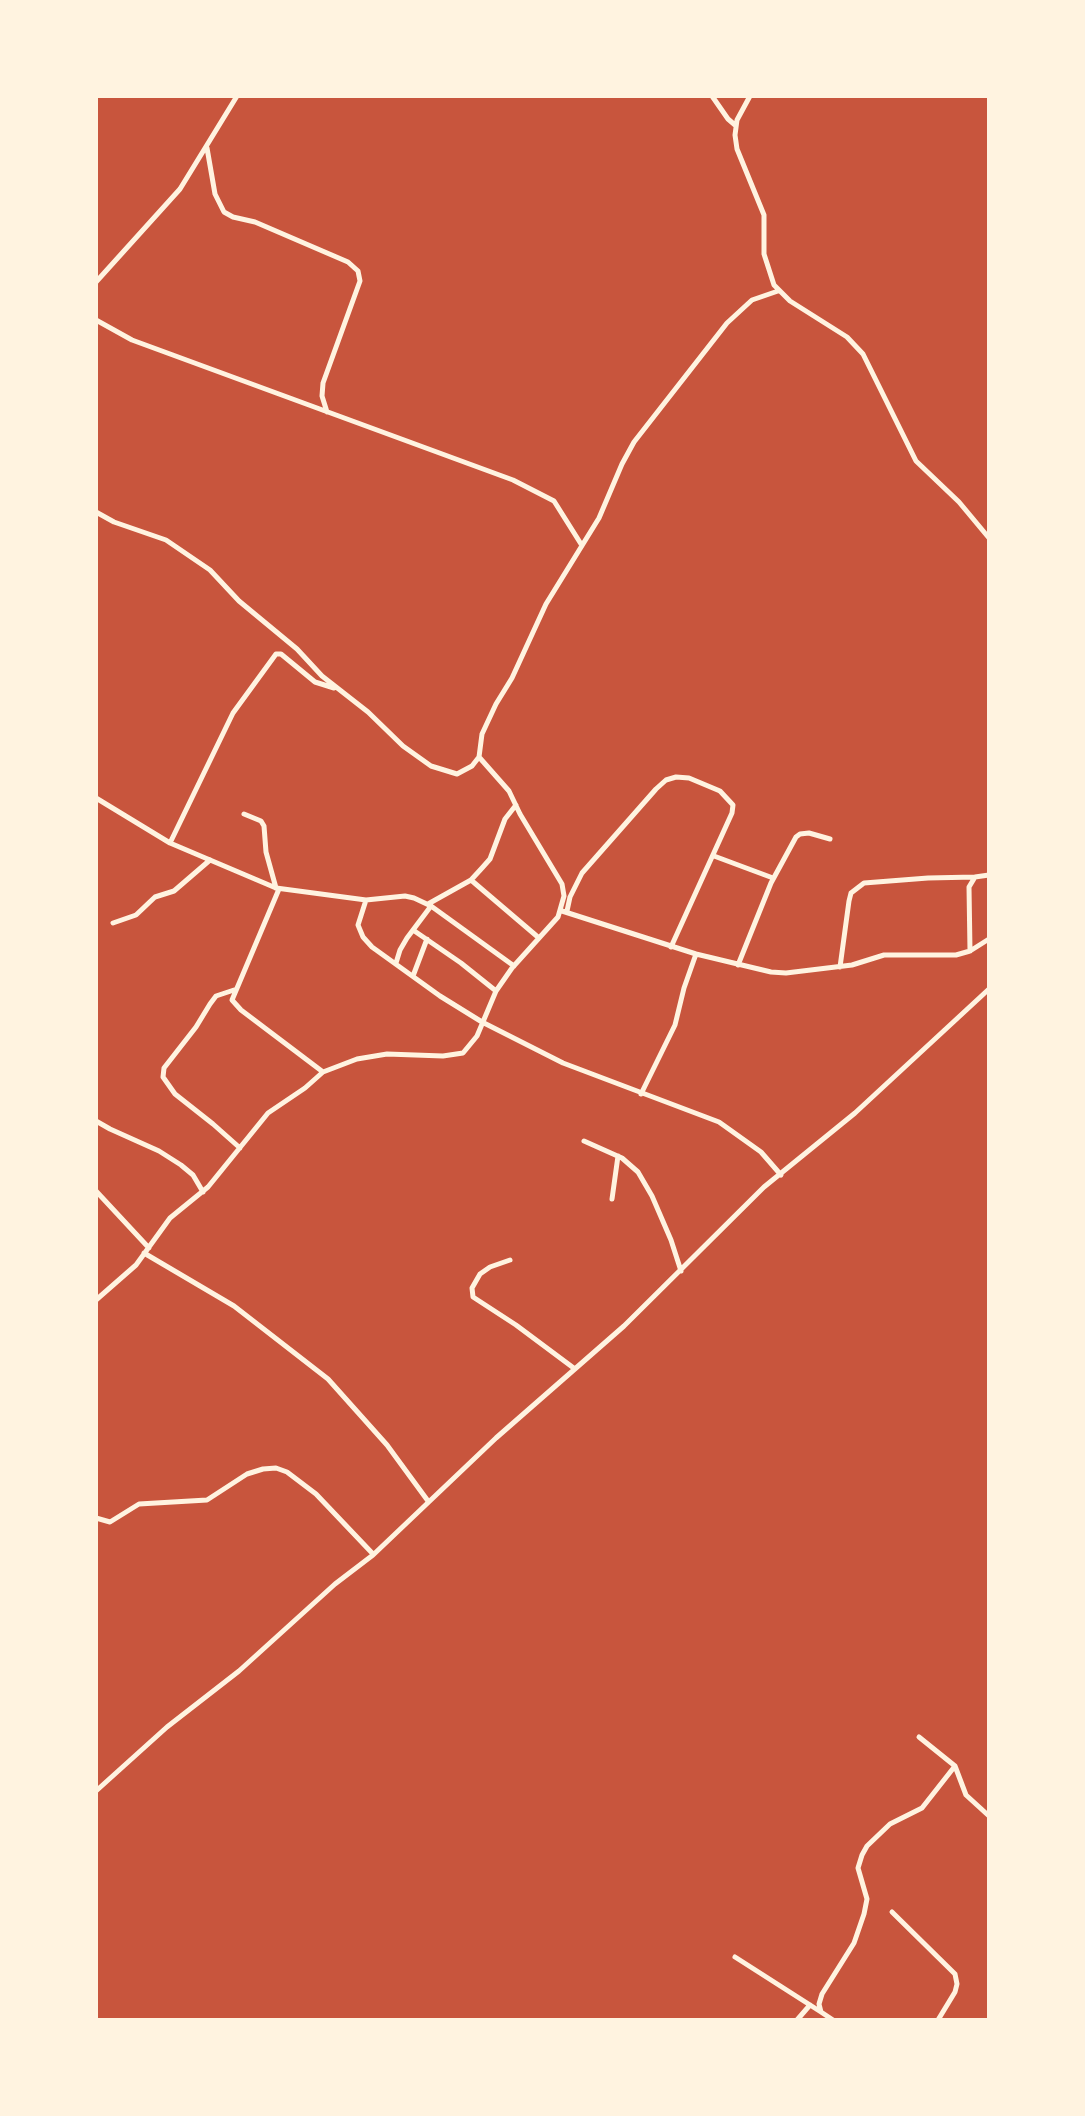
<!DOCTYPE html>
<style>
body{margin:0}
#map{position:relative;width:1085px;height:2116px;overflow:hidden;background:#c8553d;font-family:"Titillium Web",sans-serif}
canvas{display:block}
.frame{position:absolute;inset:0;border:98px solid #fff3e0;pointer-events:none}
</style>
<div id="map">
<canvas width="1085" height="2116"></canvas>
<div class="frame"></div>
</div>
<script>
const context = document.querySelector('canvas').getContext('2d');
context.lineJoin = 'round';
const toPath = rows => new Path2D(rows.map(r => 'M' + r).join(''));
function strokePath(path, color, width, dash) { context.strokeStyle = color; context.lineWidth = width; context.lineCap = dash ? 'butt' : 'round'; context.setLineDash(dash || []); context.stroke(path); }
const minor = toPath([
 [712,96,728,119,735,125],
 [750,96,737,120,735,135,737,149,764,215,764,254,774,285,790,301,847,337,863,354,916,461,959,502,989,538],
 [207,148,215,194,224,212,233,217,255,222,348,262,358,271,360,281,323,383,322,396,327,412],
 [96,282,180,189,237,96],
 [96,320,132,340,513,480,554,501,581,544],
 [96,512,114,522,166,540,210,570,239,601,297,649,322,676,368,712,403,746,431,766,457,774,472,766,479,757],
 [96,798,170,843,276,888,366,900,405,896,414,898,431,906,514,966],
 [244,814,261,821,264,826,266,852,276,888],
 [170,843,233,713,276,654,281,654,315,682,334,688],
 [714,856,773,878],
 [471,880,539,938],
 [279,889,232,1000,241,1010,323,1072],
 [366,900,358,925,363,937,372,947,440,996,482,1022,563,1063,719,1122,761,1152,781,1175],
 [428,904,471,880,482,868,490,859,505,819,516,805],
 [562,911,696,954,771,972,786,973,852,965,884,955,956,955,970,951,989,939],
 [567,911,570,897,582,873,656,789,666,780,676,777,689,778,720,791,733,805,732,813,671,947],
 [113,923,136,915,155,897,174,891,210,860],
 [413,930,461,963,496,991],
 [970,951,969,887,975,877,989,875],
 [396,963,400,950,407,938,431,906],
 [738,965,771,883,796,837,800,834,809,833,830,839],
 [840,967,849,901,851,893,864,883,928,878,975,877],
 [413,976,427,939],
 [234,990,216,996,210,1004,196,1027,164,1068,163,1077,175,1094,213,1124,240,1148],
 [641,1094,675,1025,684,988,696,954],
 [96,1121,110,1129,159,1151,181,1165,193,1175,203,1192],
 [584,1141,622,1158,638,1172,652,1196,671,1240,681,1271],
 [96,1191,149,1248],
 [612,1199,618,1156],
 [144,1253,234,1306,328,1379,387,1445,428,1501],
 [510,1260,490,1267,480,1274,472,1288,473,1297,516,1325,575,1369],
 [96,1300,136,1265,170,1218,208,1187,268,1113,305,1088,323,1072,357,1059,387,1054,443,1056,463,1053,477,1036,496,991,512,968,558,917,564,896,562,884,520,814,509,791,479,757,482,734,496,704,512,678,546,604,599,518,622,464,634,442,727,323,752,300,778,291],
 [96,1518,110,1522,139,1504,207,1500,247,1474,263,1469,276,1468,287,1472,316,1494,373,1554],
 [919,1737,955,1766,966,1795,989,1816],
 [96,1791,167,1727,239,1671,335,1584,373,1555,496,1438,624,1326,764,1187,855,1113,989,989],
 [892,1912,955,1974,957,1984,955,1992,938,2020],
 [735,1957,821,2012],
 [797,2020,810,2005],
 [833,2020,821,2012,819,2004,822,1994,854,1943,864,1914,867,1899,858,1868,862,1855,867,1846,890,1824,922,1808,955,1766]
]);
strokePath(minor, '#fff3e0', 5);
</script>
